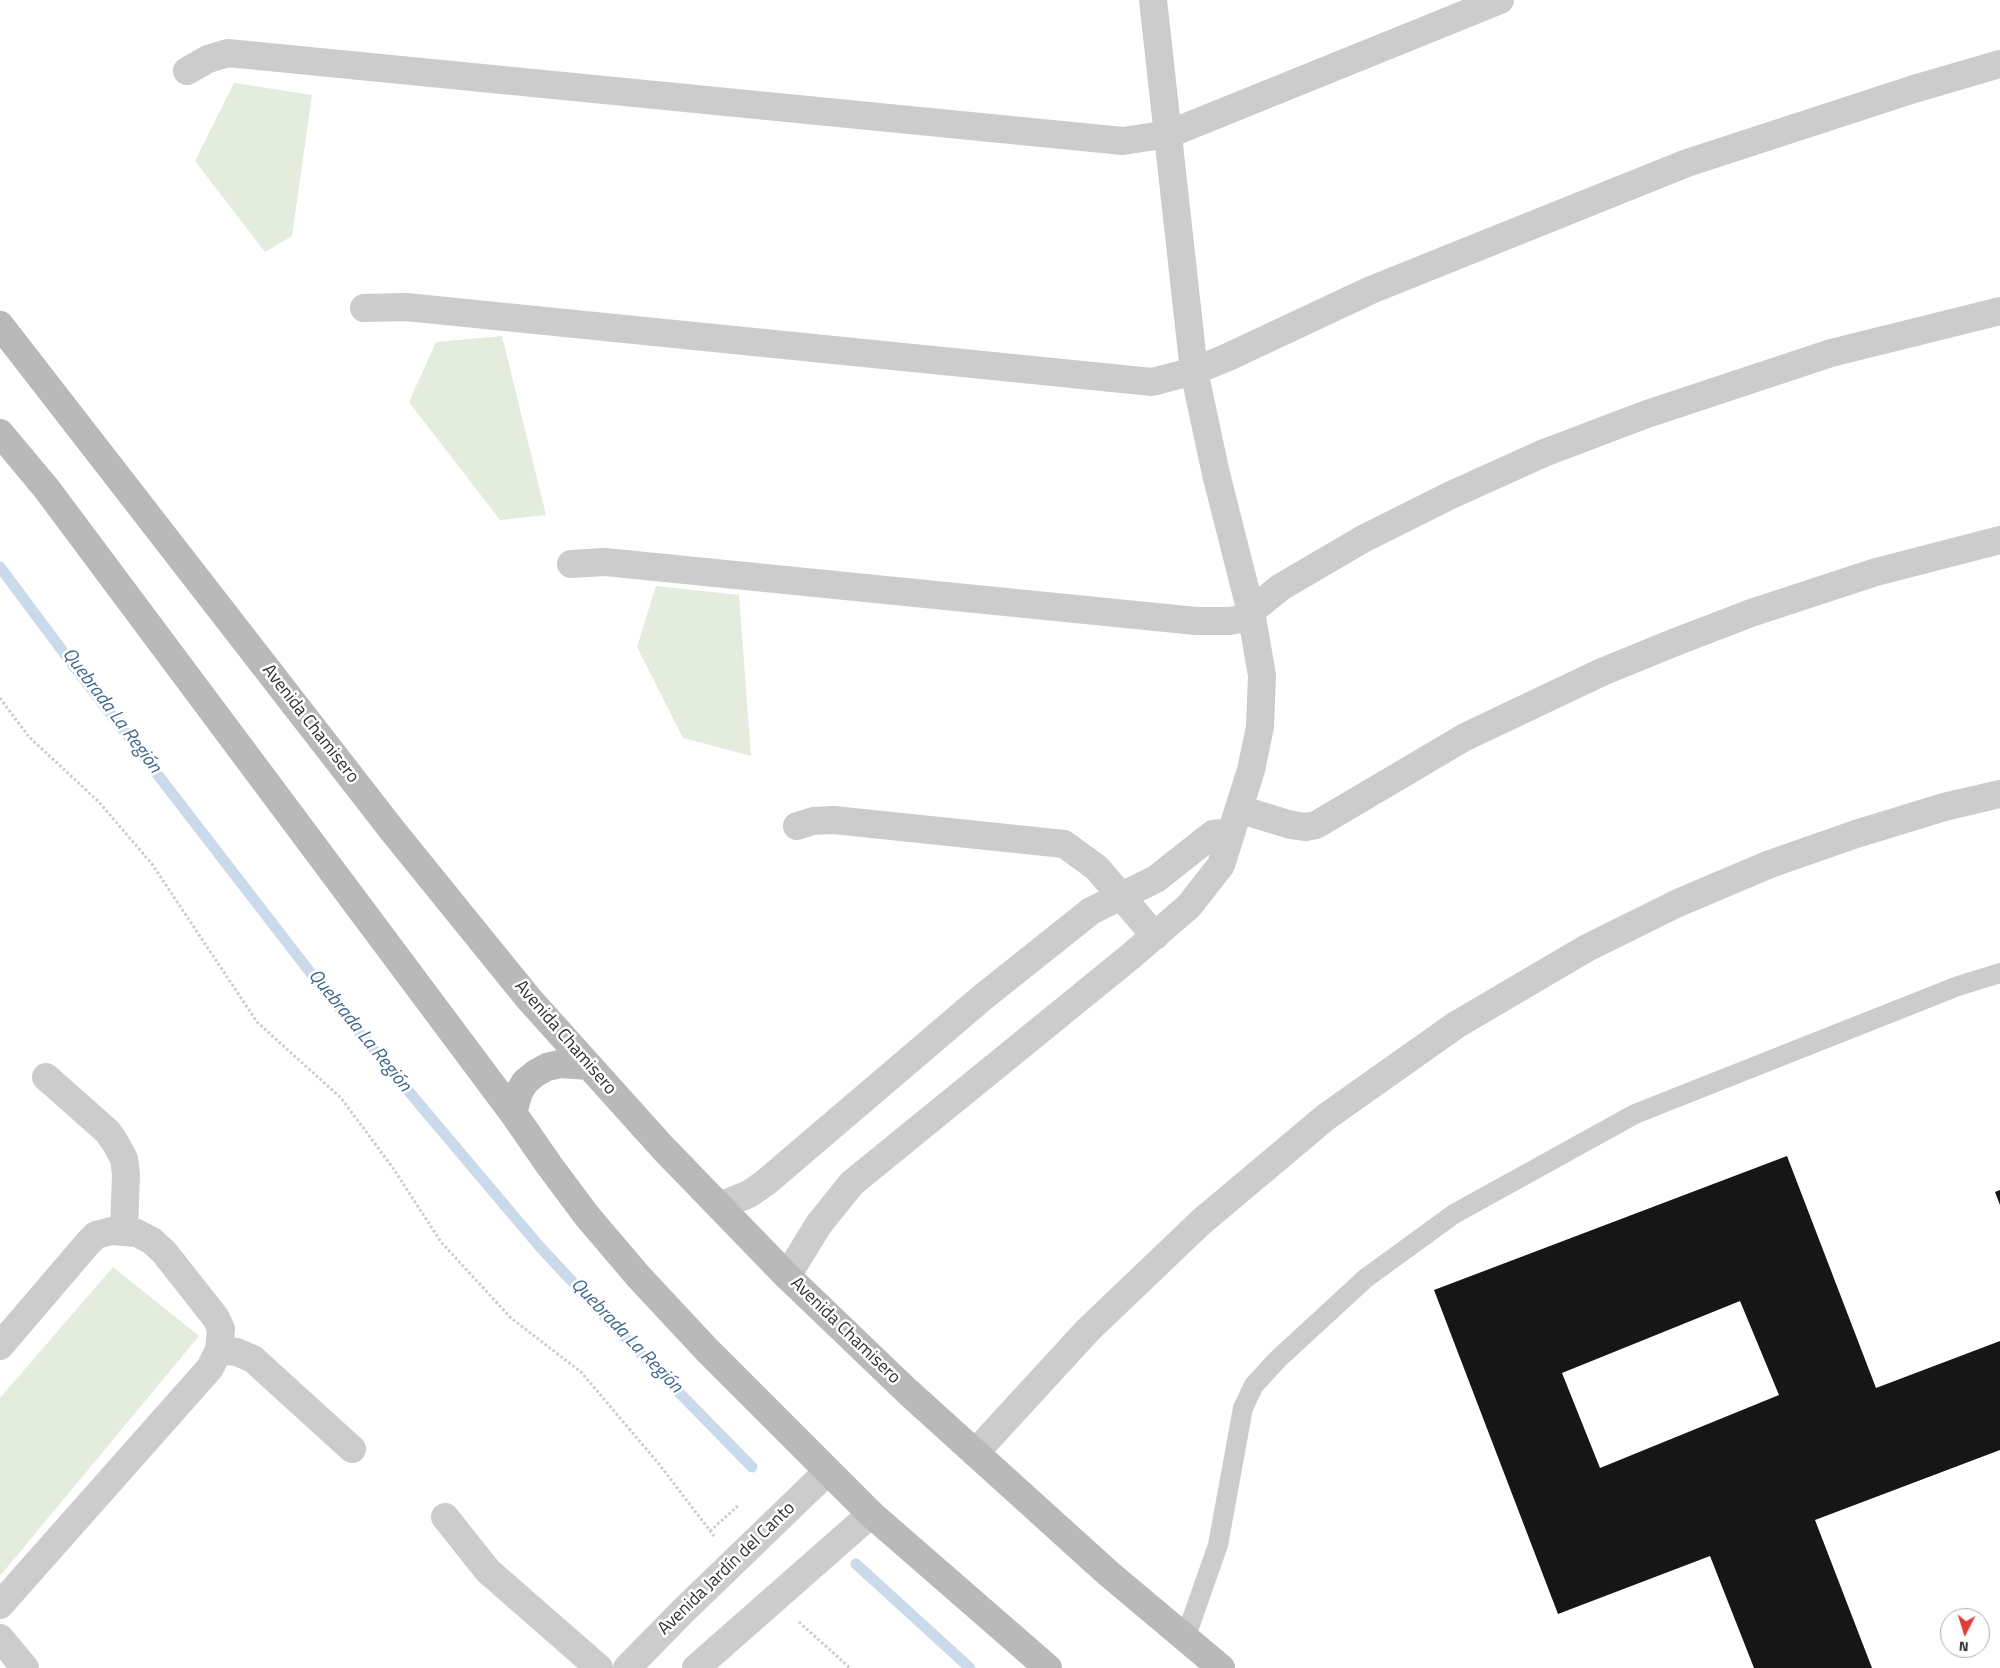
<!DOCTYPE html>
<meta charset="utf-8">
<style>
body{margin:0}
#map{position:relative;width:2000px;height:1668px;overflow:hidden;background:#fff;font-family:"Titillium Web",sans-serif}
canvas{display:block}
.north{position:absolute;left:1940px;top:1608px;width:50px;height:50px;box-sizing:border-box;background:#fff;border:1px solid #acacac;border-radius:50%;rotate:185deg;font-size:14px;font-weight:700;line-height:20px;text-align:center;color:#2f2f2f}
.north::after{content:'';display:block;margin:auto;width:18px;height:22px;background:#e03c37;clip-path:polygon(50% 0,100% 100%,50% 72%,0 100%)}
</style>
<div id="map">
<canvas width="2000" height="1668"></canvas>
<div class="north">N</div>
</div>
<script>
const context = document.querySelector('canvas').getContext('2d');
context.lineJoin = 'round';
function paint(path, color) { context.fillStyle = color; context.fill(path, 'evenodd'); }
const toPath = rows => new Path2D(rows.map(r => 'M' + r).join(''));
function strokePath(path, color, width, dash) { context.strokeStyle = color; context.lineWidth = width; context.lineCap = dash ? 'butt' : 'round'; context.setLineDash(dash || []); context.stroke(path); }
function drawText(font, color, halo, rows, align = 'center') {
  context.font = font + ' "Titillium Web",sans-serif'; context.lineWidth = 5; context.setLineDash([]); context.textBaseline = 'middle'; context.strokeStyle = halo; context.fillStyle = color; for (const [text, x, y, turn = 0] of rows) {
    context.save(); context.translate(x, y); context.rotate((+turn || 0) * Math.PI / 180); context.textAlign = isNaN(turn) ? turn : align; if (halo) context.strokeText(text, 0, 0); context.fillText(text, 0, 0); context.restore();
  }
}
const green = toPath([
 [234,83,312,95,292,236,265,252,195,161],
 [502,336,546,515,500,520,409,402,436,342],
 [656,586,739,595,751,756,683,738,637,647],
 [113,1267,199,1336,0,1576,0,1398]
]);
const stream = toPath([
 [0,567,73,665,320,985,426,1112,540,1247,608,1320,752,1467],
 [856,1564,970,1668]
]);
const building = toPath([
 [1787,1156,1876,1388,2000,1341,2000,1450,1815,1520,1872,1668,1754,1668,1710,1556,1558,1614,1434,1290],
 [1740,1301,1779,1395,1600,1468,1562,1373],
 [2000,1190,2000,1205,1995,1192]
]);
const path = toPath([
 [0,698,29,737,98,801,152,864,257,1022,341,1098,393,1168,441,1242,511,1318,581,1372,659,1464,714,1536],
 [710,1531,739,1505],
 [799,1622,850,1668]
]);
const lane = toPath([
 [1185,1639,1218,1545,1243,1408,1254,1385,1278,1359,1366,1278,1454,1214,1635,1114,1958,986,2000,973]
]);
const street = toPath([
 [187,71,208,59,228,53,1123,141,1169,134,1500,0],
 [364,308,406,307,1152,382,1194,371,1226,358,1371,290,1687,163,1914,89,2000,64],
 [571,564,605,562,1196,621,1230,621,1241,619,1281,587,1363,539,1451,495,1544,453,1647,414,1831,353,2000,311],
 [1239,809,1291,825,1306,827,1316,825,1465,737,1602,672,1673,643,1751,613,1876,572,2000,540],
 [797,826,813,821,834,820,1064,844,1097,868,1155,936],
 [46,1077,108,1132,116,1144,124,1159,126,1174,124,1231],
 [720,1206,749,1194,765,1183,983,997,1091,911,1156,879,1213,834,1231,832],
 [787,1276,819,1224,852,1183,1131,956,1189,906,1221,865,1251,770,1260,727,1262,675,1251,612,1216,474,1194,371,1153,0],
 [0,1346,88,1243,96,1235,111,1231,137,1233,152,1241,164,1252,216,1318,221,1329,219,1350,210,1368,0,1605],
 [219,1350,237,1352,253,1359,352,1449],
 [975,1453,1088,1330,1201,1222,1326,1117,1456,1025,1587,948,1678,903,1770,864,1856,834,1944,807,2000,794],
 [445,1517,488,1571,599,1668],
 [0,1638,25,1668],
 [627,1668,683,1611,828,1471],
 [696,1668,871,1514]
]);
const secondary = toPath([
 [0,325,392,830,529,999,663,1148,787,1276,908,1392,1108,1573,1221,1668],
 [0,433,46,488,513,1113,549,1165,587,1216,638,1276,707,1350,871,1514,1048,1668],
 [513,1113,519,1092,525,1082,536,1073,547,1067,560,1064,589,1066]
]);
const streetNames = [
 ["Avenida Chamisero",310,724,52],
 ["Avenida Chamisero",565,1038,49],
 ["Avenida Chamisero",845,1331,44],
 ["Avenida Jardín del Canto",727,1569,-44]
];
const waterNames = [
 ["Quebrada La Región",111,711,53],
 ["Quebrada La Región",359,1031,51],
 ["Quebrada La Región",626,1336,46]
];
paint(green, '#e3ecdd');
strokePath(stream, '#cadaeb', 11);
paint(building, '#161616');
strokePath(path, '#ccc', 3, [2.5, 2.5]);
strokePath(lane, '#ccc', 20);
strokePath(street, '#ccc', 28);
strokePath(secondary, '#b9b9b9', 28);
drawText('18px', '#2f2f2f', '#fff', streetNames);
drawText('italic 19px', '#3f678f', '#fff', waterNames);
</script>
